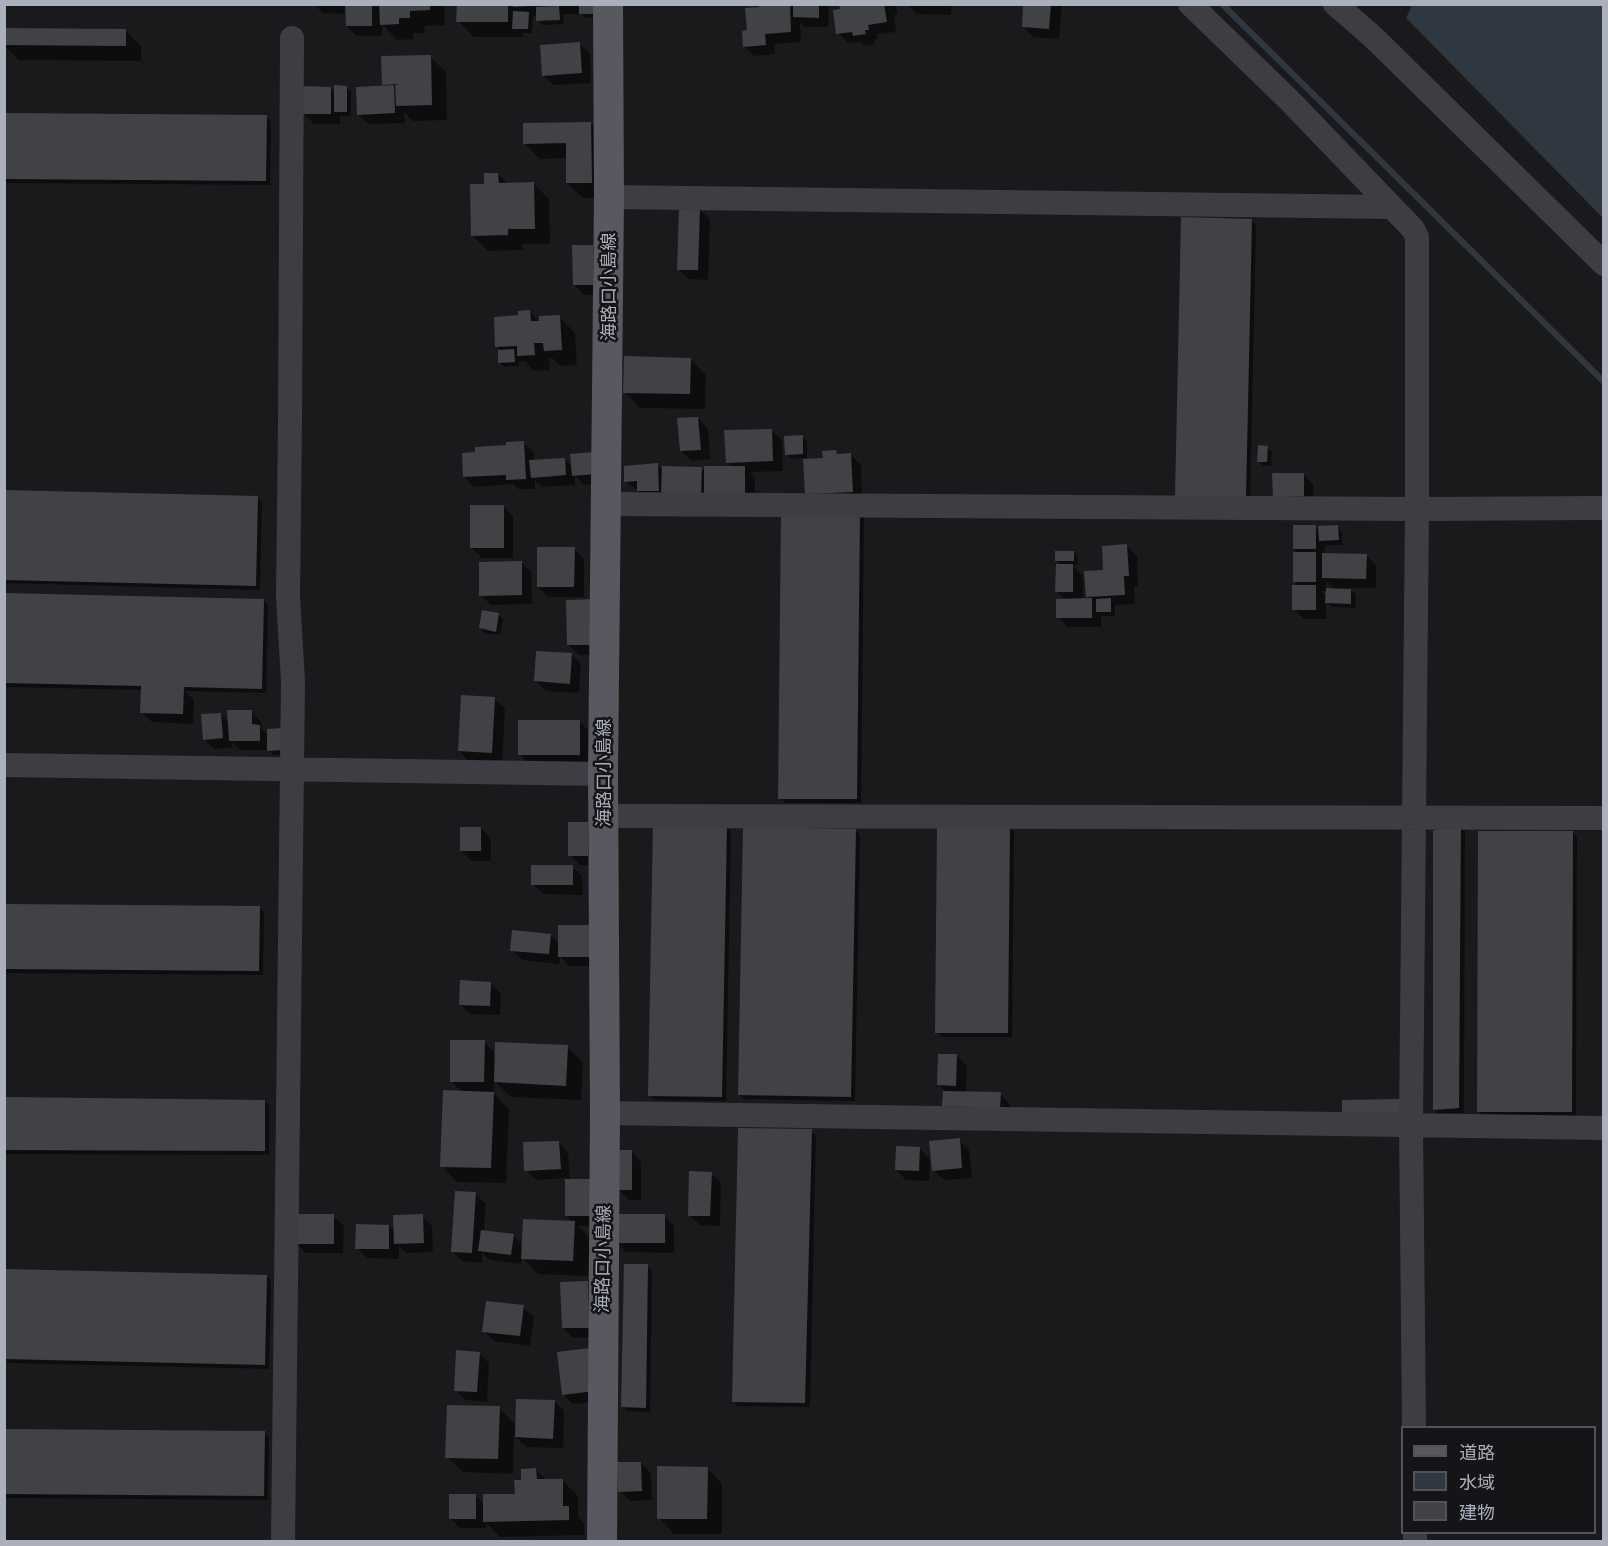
<!DOCTYPE html>
<meta charset="utf-8">
<style>
body{margin:0}
#map{position:relative;width:1608px;height:1546px;overflow:hidden;background:#1a1a1c;font-family:Ubuntu,"Noto Sans JP",sans-serif}
canvas{display:block}
.frame{position:absolute;inset:0;border:6px solid #acafbc;pointer-events:none}
.legend{position:absolute;left:1401px;top:1426px;width:195px;height:108px;box-sizing:border-box;background:#151517;border:2px solid #515359;margin:0;padding:8px 10px;list-style:none;font-size:18px;color:#acafbc}
.legend li{display:flex;align-items:center;gap:12px;height:30px}
.legend b{width:30px;border:2px solid #515359}
</style>
<div id="map">
<canvas width="1608" height="1546"></canvas>
<div class="frame"></div>
<ul class="legend">
<li><b style="height:8px;background:#575860"></b>道路</li>
<li><b style="height:16px;background:#2f3741"></b>水域</li>
<li><b style="height:16px;background:#414246"></b>建物</li>
</ul>
</div>
<script>
const context = document.querySelector('canvas').getContext('2d');
context.lineJoin = 'round';
function paint(path, color) { context.fillStyle = color; context.fill(path, 'evenodd'); }
const toPath = rows => new Path2D(rows.map(r => 'M' + r).join(''));
function strokePath(path, color, width, dash) { context.strokeStyle = color; context.lineWidth = width; context.lineCap = dash ? 'butt' : 'round'; context.setLineDash(dash || []); context.stroke(path); }
function drawText(font, color, halo, rows, align = 'center') {
  context.font = font + ' Ubuntu,"Noto Sans JP",sans-serif'; context.lineWidth = 5; context.setLineDash([]); context.textBaseline = 'middle'; context.strokeStyle = halo; context.fillStyle = color; for (const [text, x, y, turn = 0] of rows) {
    context.save(); context.translate(x, y); context.rotate((+turn || 0) * Math.PI / 180); context.textAlign = isNaN(turn) ? turn : align; if (halo) context.strokeText(text, 0, 0); context.fillText(text, 0, 0); context.restore();
  }
}
const water = toPath([
 [1412,5,1603,5,1603,218,1406,18]
]);
const shadow = toPath([
 [314,4,444,4,445,25,424,26,425,33,413,33,414,39,397,40,382,24,382,36,357,36,347,26,347,14,323,13],
 [458,4,598,4,598,18,586,18,582,14,563,14,564,24,542,25,538,20,538,16,533,16,532,33,523,33,523,37,474,37,458,21],
 [760,4,775,4,778,7,782,7,781,4,791,4,794,7,794,4,829,4,828,27,804,27,800,22,801,42,774,44,775,54,754,56,744,46,748,32,761,8],
 [841,4,895,4,898,14,894,15,896,32,877,34,878,39,874,40,875,44,865,46,861,42,848,43,838,33],
 [907,4,952,4,951,15,917,14],
 [1025,4,1062,4,1059,39,1033,37,1023,27],
 [4,29,125,30,141,46,141,61,19,60,4,46],
 [579,43,590,53,591,83,553,85,543,75],
 [430,57,446,72,447,120,413,121,404,112,405,123,368,124,358,114,386,87,383,84],
 [346,87,351,92,351,116,340,116,340,124,314,124,303,113,330,88,335,93],
 [4,115,266,117,271,122,270,185,6,183,4,181],
 [591,124,606,139,607,198,583,198,567,183,567,158,540,159,524,143],
 [498,174,508,184,533,183,549,199,550,244,522,244,523,250,488,251,473,236,486,185],
 [699,209,710,219,708,280,689,279,678,269],
 [1251,220,1256,225,1250,502,1181,501],
 [592,246,602,256,603,294,584,295,574,284],
 [530,312,541,323,560,317,575,333,577,365,561,366,552,358,549,358,550,370,534,371,525,361,519,362,519,366,504,367,499,362,501,351,497,346,519,317],
 [690,359,706,375,705,409,640,408,625,392],
 [698,418,708,429,710,459,692,461,681,451],
 [771,430,782,440,783,471,750,472,755,477,755,505,649,500,625,481,658,465,663,471,701,468,706,473,732,467,727,463],
 [802,437,807,442,807,460,824,459,836,452,839,455,851,455,861,465,862,501,806,493,805,458,791,459,786,454],
 [524,443,534,453,534,461,565,459,573,468,572,455,605,483,584,485,575,476,575,485,542,487,535,480,535,489,518,489,513,484,474,487,464,477,507,447],
 [1267,447,1272,452,1271,466,1263,466,1259,461],
 [1303,474,1313,484,1314,505,1284,506],
 [4,491,257,497,262,502,260,590,4,583],
 [503,506,513,516,513,558,482,558,472,548],
 [782,512,864,517,861,803,785,803,780,798],
 [1315,526,1320,531,1337,527,1342,532,1342,545,1325,545,1325,554,1366,555,1376,565,1376,588,1349,588,1356,595,1355,608,1332,607,1326,602,1326,619,1304,619,1294,609,1299,586,1294,581,1299,554,1294,549],
 [1326,580,1335,590,1326,589],
 [1321,591,1327,591,1327,597],
 [1127,546,1137,556,1138,586,1134,586,1135,604,1115,605,1115,616,1101,616,1101,627,1068,627,1058,617,1066,600,1057,592,1062,566,1056,560,1074,552,1078,557,1078,565,1072,565,1083,576,1083,600,1091,600,1087,596],
 [574,548,584,559,584,597,548,597,538,587],
 [521,562,531,572,532,604,491,605,481,595],
 [4,595,264,601,268,605,266,693,185,691,194,700,193,724,152,722,142,712,142,690,6,687],
 [568,601,605,655,579,655,568,645],
 [498,614,503,619,500,635,485,633,480,628],
 [571,654,581,664,579,693,546,691,536,681],
 [495,699,505,709,502,763,469,761,459,751],
 [251,711,261,722,261,728,287,754,274,755,269,750,240,750,232,742,232,748,214,749,204,739,221,714,229,723],
 [579,721,595,737,595,770,535,770,520,755],
 [587,824,597,834,597,865,580,865,570,855],
 [1465,825,1464,1113,1439,1114,1434,1109,1435,832],
 [726,826,731,831,726,1101,654,1100,649,1095],
 [481,828,491,839,491,861,472,861,461,851],
 [1010,828,1014,832,1012,1037,941,1037,937,1032],
 [855,830,860,835,855,1101,744,1099,739,1095],
 [1573,832,1577,837,1576,1116,1483,1116,1479,1111],
 [572,866,582,876,583,895,543,894,533,884],
 [4,905,259,907,264,912,263,975,4,973],
 [559,926,600,966,569,966,560,956,559,964,522,960,512,950,551,935,559,944],
 [491,983,501,994,500,1015,470,1014,460,1004],
 [484,1042,496,1054,567,1047,583,1062,581,1100,511,1097,494,1081,494,1094,509,1109,506,1183,457,1182,442,1166,462,1092,451,1081],
 [957,1056,967,1066,966,1093,1000,1094,1010,1104,1010,1117,954,1116,944,1106,947,1093,939,1085],
 [4,1099,265,1101,269,1106,269,1155,4,1154],
 [811,1131,816,1135,810,1407,738,1406,733,1401],
 [959,1140,969,1150,972,1178,944,1180,933,1170],
 [558,1142,568,1152,570,1180,602,1226,578,1226,590,1238,588,1276,538,1274,522,1257,521,1264,490,1260,482,1253,482,1263,462,1261,452,1251,476,1194,486,1204,484,1231,513,1235,523,1245,573,1222,566,1216,567,1178,536,1180,526,1170],
 [920,1149,930,1159,929,1181,906,1180,896,1170],
 [631,1151,641,1162,641,1200,629,1200,619,1190],
 [711,1173,721,1183,720,1226,700,1225,689,1215],
 [333,1216,344,1226,343,1253,306,1253,296,1243],
 [422,1216,432,1226,433,1252,406,1253,399,1246,399,1259,367,1258,357,1248,389,1226,395,1233],
 [664,1216,674,1226,674,1253,626,1252,616,1242],
 [647,1266,652,1270,650,1412,627,1411,623,1407],
 [267,1276,271,1281,269,1369,9,1363,4,1358],
 [587,1283,597,1293,598,1337,573,1338,563,1328],
 [523,1307,534,1317,530,1346,494,1341,484,1331],
 [479,1353,489,1363,487,1402,466,1400,455,1390],
 [559,1353,604,1401,573,1404,563,1394],
 [554,1401,564,1411,563,1448,526,1447,514,1435,513,1474,463,1472,447,1457,499,1408,516,1425],
 [4,1431,264,1433,269,1437,268,1500,5,1498],
 [641,1463,651,1473,652,1500,630,1501,620,1491],
 [707,1468,722,1484,722,1534,674,1534,659,1518],
 [536,1470,547,1481,562,1480,578,1496,578,1517,584,1523,584,1535,500,1537,486,1523,486,1528,460,1528,450,1518,476,1496,484,1504,516,1495,522,1481]
]);
const stream = toPath([
 [1222,4,1604,382]
]);
const building = toPath([
 [345,4,372,4,372,26,346,26],
 [379,4,430,4,430,10,410,11,410,18,399,18,399,24,380,25],
 [457,4,508,4,508,22,456,22],
 [513,4,531,4,531,6,513,7],
 [579,4,594,4,594,14,579,14],
 [759,4,771,4,771,6,790,4,791,32,765,34,766,45,743,47,742,31,747,30,745,8,759,7],
 [793,4,819,4,819,18,793,17],
 [839,4,884,4,887,22,868,25,869,30,865,30,866,34,853,36,852,32,836,34,833,10,840,9],
 [1023,4,1051,4,1049,29,1022,27],
 [559,6,560,20,536,21,536,7],
 [513,11,529,12,528,29,512,29],
 [4,28,126,29,126,46,4,45],
 [580,42,582,73,542,76,540,45],
 [431,55,432,105,396,106,395,85,399,84,382,85,381,56],
 [334,85,347,86,347,112,334,112],
 [394,85,395,113,357,115,356,87],
 [302,86,331,87,331,114,302,114],
 [4,113,267,115,266,181,4,179],
 [591,122,592,183,566,183,566,143,523,144,523,123],
 [484,173,498,173,499,183,534,182,535,229,508,229,508,235,471,236,470,184,484,184],
 [679,207,700,208,698,270,677,270],
 [1181,217,1252,219,1246,498,1175,497],
 [572,245,593,245,593,285,573,285],
 [530,310,531,321,539,321,539,316,560,315,562,350,544,351,543,343,534,343,535,355,517,356,517,346,495,347,494,317,518,315,518,311],
 [514,349,515,362,498,363,498,350],
 [624,356,691,358,690,394,623,393],
 [698,417,701,450,680,451,677,418],
 [772,429,773,461,726,463,724,430],
 [803,435,803,454,785,455,784,436],
 [524,441,526,479,506,480,506,475,463,477,462,453,475,452,475,447,506,445,506,442],
 [1258,445,1268,446,1267,462,1257,462],
 [836,450,837,454,851,453,853,492,805,494,803,459,823,458,822,451],
 [593,452,595,474,572,476,570,454],
 [565,458,566,475,531,478,529,460],
 [658,463,659,491,637,491,637,481,624,482,624,466],
 [662,466,702,467,701,495,661,494],
 [704,466,745,466,745,495,704,495],
 [1272,473,1304,473,1304,496,1273,497],
 [4,490,258,496,256,586,4,580],
 [470,505,504,505,504,548,470,548],
 [781,511,860,511,857,799,778,799],
 [1293,525,1316,525,1316,549,1293,549],
 [1338,525,1339,540,1319,541,1318,526],
 [1127,544,1129,576,1124,576,1125,595,1086,597,1084,571,1103,570,1102,546],
 [537,547,575,547,574,587,537,587],
 [1055,551,1074,551,1074,561,1055,561],
 [1293,552,1316,552,1316,582,1293,582],
 [1322,553,1367,554,1366,579,1322,578],
 [522,561,522,595,479,596,479,562],
 [1056,564,1073,564,1073,592,1055,592],
 [1292,585,1316,585,1316,610,1292,610],
 [1326,588,1351,589,1351,604,1325,603],
 [4,593,264,599,262,689,184,687,183,714,140,713,141,686,4,683],
 [1092,598,1092,618,1056,618,1056,599],
 [1111,598,1111,612,1096,612,1096,599],
 [595,599,596,645,567,645,566,600],
 [482,610,499,613,496,632,479,628],
 [536,651,572,653,570,684,534,681],
 [461,695,495,697,492,753,458,751],
 [227,710,252,710,252,724,260,725,260,741,229,741],
 [221,713,223,738,203,740,201,714],
 [518,720,580,720,580,755,518,755],
 [282,728,283,750,267,751,267,729],
 [1461,818,1459,1108,1433,1110,1433,831],
 [568,822,588,822,588,856,568,856],
 [653,823,727,825,722,1097,648,1096],
 [937,825,1010,826,1008,1033,935,1033],
 [460,827,481,827,481,851,460,851],
 [743,827,856,829,851,1097,738,1095],
 [1478,831,1573,831,1572,1112,1477,1112],
 [531,865,573,865,573,885,531,885],
 [4,904,260,906,259,971,4,969],
 [558,925,591,925,591,957,558,957],
 [512,930,551,934,549,954,510,951],
 [460,980,491,982,490,1006,459,1005],
 [450,1040,485,1040,484,1082,450,1082],
 [495,1042,568,1045,566,1086,494,1082],
 [938,1054,957,1054,956,1086,937,1085],
 [443,1090,494,1092,491,1168,440,1167],
 [943,1091,1001,1092,1000,1108,942,1106],
 [4,1097,265,1100,265,1151,4,1150],
 [1400,1099,1401,1115,1342,1117,1342,1100],
 [738,1128,812,1129,805,1403,732,1402],
 [960,1138,962,1168,932,1171,929,1141],
 [559,1141,561,1169,524,1171,523,1142],
 [896,1146,920,1147,919,1171,895,1170],
 [617,1150,632,1150,632,1190,617,1190],
 [689,1171,712,1172,710,1216,688,1216],
 [565,1179,593,1179,593,1216,565,1216],
 [455,1191,476,1192,472,1253,451,1252],
 [295,1214,334,1214,334,1244,294,1244],
 [423,1214,424,1243,394,1244,393,1215],
 [615,1214,665,1214,665,1243,615,1243],
 [523,1219,575,1221,573,1261,521,1259],
 [356,1224,389,1225,389,1249,355,1249],
 [481,1230,514,1234,511,1255,478,1251],
 [624,1264,648,1264,646,1408,621,1407],
 [5,1269,267,1275,265,1365,4,1359],
 [588,1281,589,1328,562,1328,560,1282],
 [486,1301,524,1305,520,1336,482,1332],
 [590,1348,595,1391,562,1395,557,1352],
 [456,1350,480,1352,477,1392,454,1391],
 [516,1399,555,1400,553,1439,515,1437],
 [447,1405,500,1406,498,1459,445,1458],
 [4,1429,265,1431,264,1496,4,1494],
 [617,1462,641,1462,642,1491,618,1492],
 [657,1466,708,1467,707,1519,657,1519],
 [536,1468,537,1479,563,1479,563,1506,569,1506,569,1520,483,1522,483,1494,515,1494,514,1480,521,1480,521,1469],
 [449,1494,476,1494,476,1519,449,1519]
]);
const minor = toPath([
 [1190,4,1291,102,1413,229,1417,237,1417,509,1411,1124,1414,1428],
 [1335,4,1373,37,1604,264],
 [609,197,1390,207],
 [607,504,1417,509,1604,508],
 [4,765,603,774],
 [603,816,1604,818],
 [605,1113,1604,1128],
 [1415,1532,1415,1542],
 [283,1542,293,681,288,597,290,422,292,38]
]);
const major = toPath([
 [602,1542,605,1113,603,774,609,197,608,4]
]);
const streetNames = [
 ["海路口小島線",609,287,-90],
 ["海路口小島線",604,773,-90],
 ["海路口小島線",603,1259,-89]
];
paint(water, '#2f3741');
paint(shadow, '#0007');
strokePath(stream, '#2f3741', 6);
paint(building, '#414246');
strokePath(minor, '#3d3d43', 24);
strokePath(major, '#575860', 30);
drawText('18px', '#acafbc', '#151517', streetNames);
</script>
